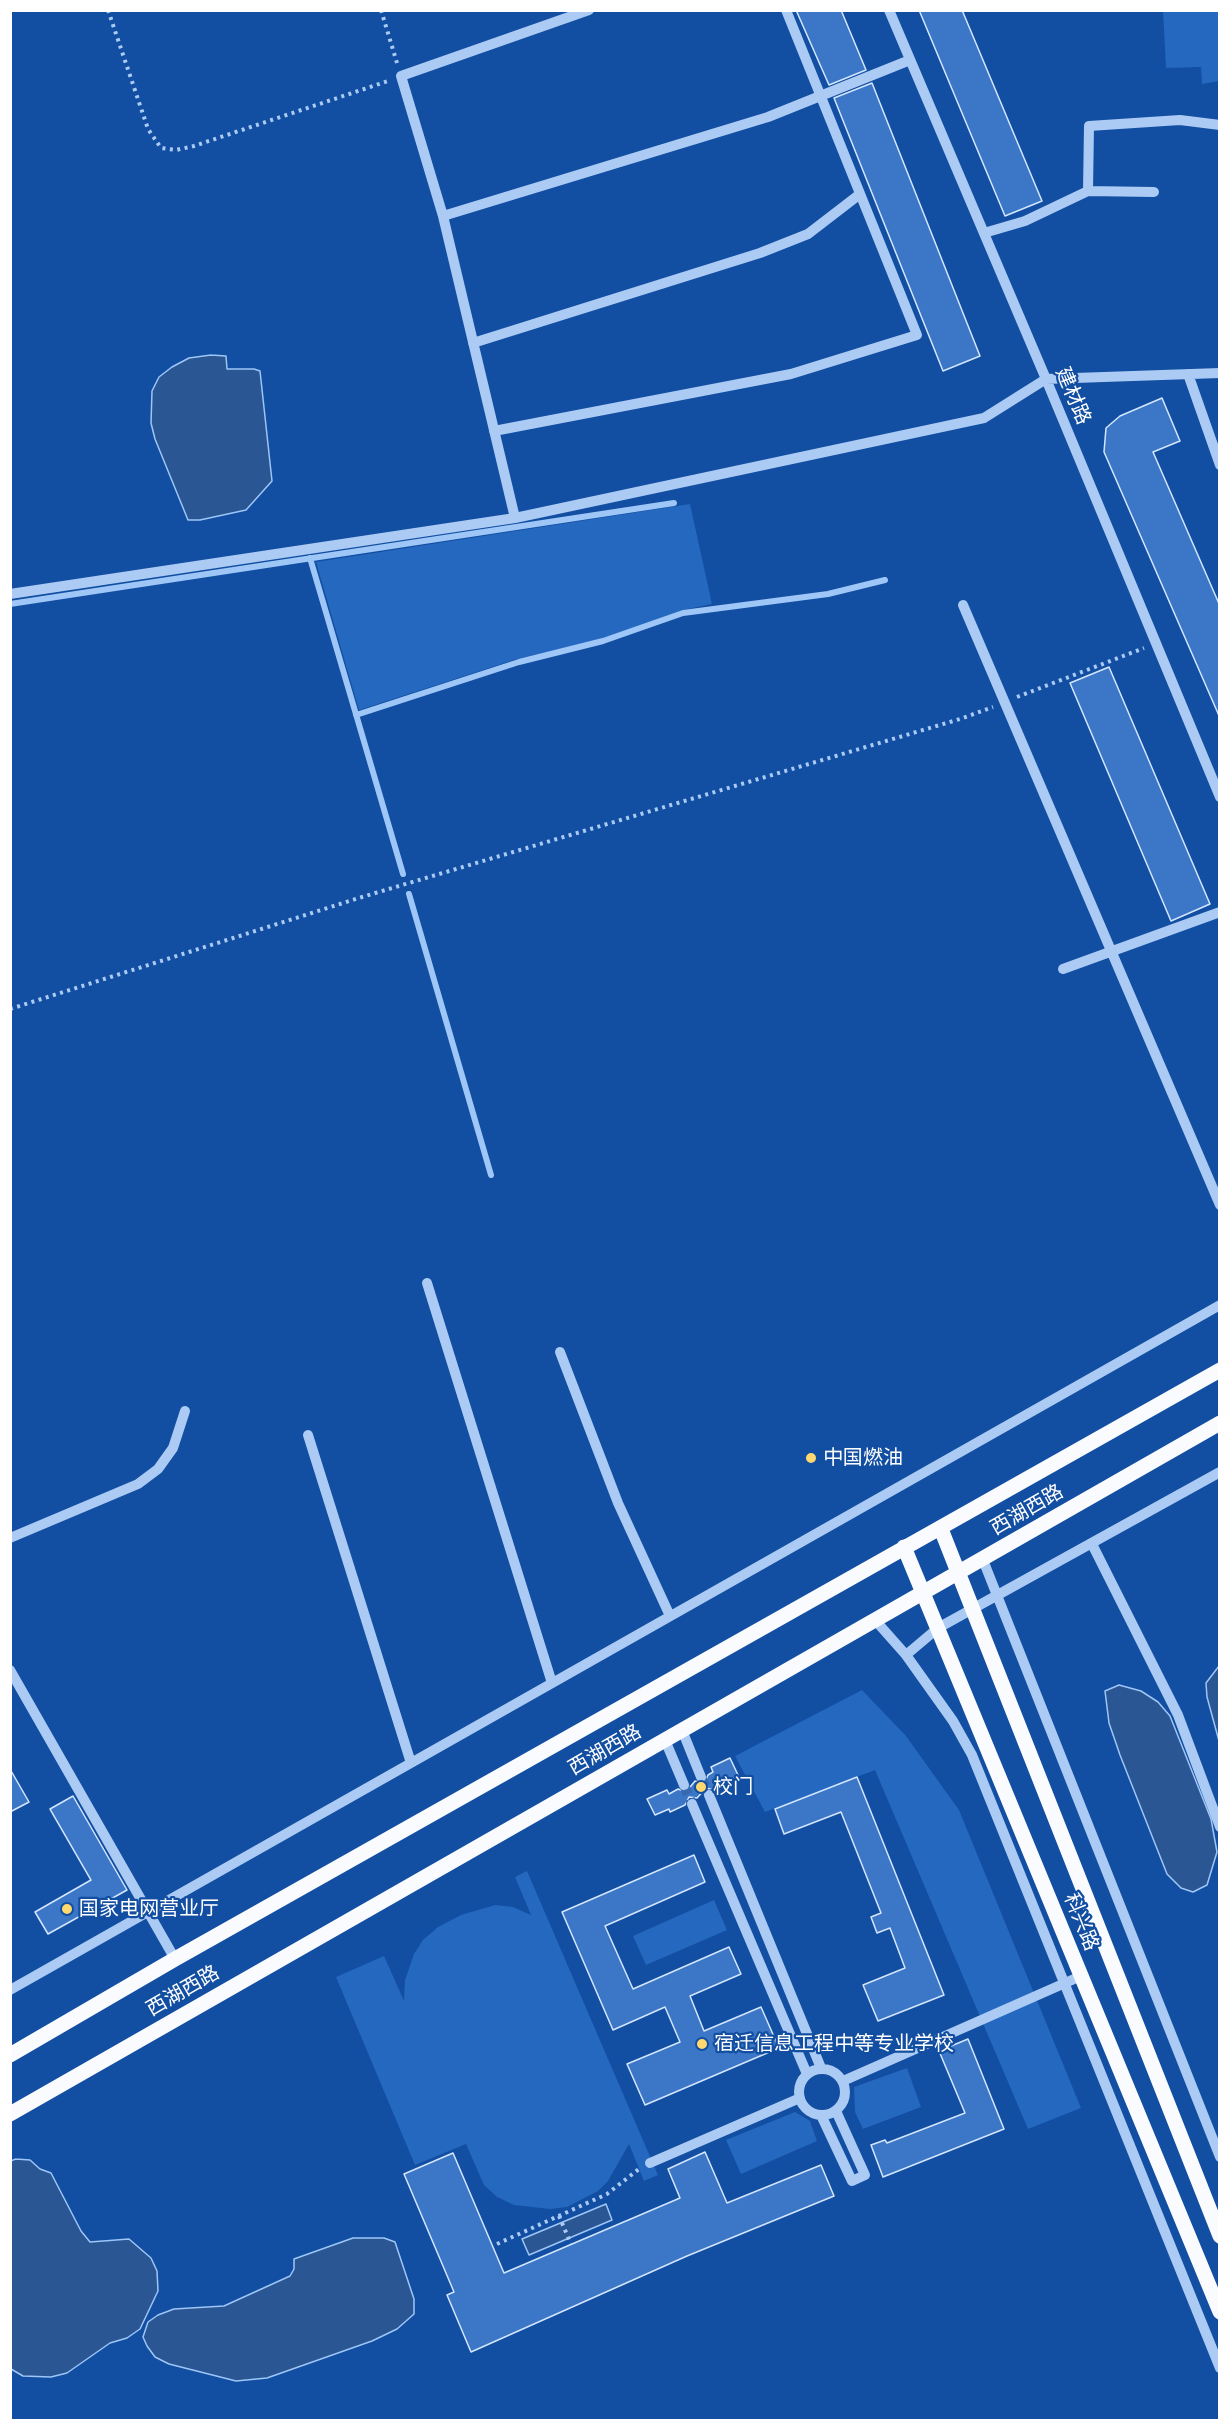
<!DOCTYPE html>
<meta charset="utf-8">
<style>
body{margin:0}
#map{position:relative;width:1230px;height:2431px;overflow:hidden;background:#124ea1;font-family:Inter,sans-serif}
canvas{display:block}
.frame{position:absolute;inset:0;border:12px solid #fff;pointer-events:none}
</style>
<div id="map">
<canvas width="1230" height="2431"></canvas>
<div class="frame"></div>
</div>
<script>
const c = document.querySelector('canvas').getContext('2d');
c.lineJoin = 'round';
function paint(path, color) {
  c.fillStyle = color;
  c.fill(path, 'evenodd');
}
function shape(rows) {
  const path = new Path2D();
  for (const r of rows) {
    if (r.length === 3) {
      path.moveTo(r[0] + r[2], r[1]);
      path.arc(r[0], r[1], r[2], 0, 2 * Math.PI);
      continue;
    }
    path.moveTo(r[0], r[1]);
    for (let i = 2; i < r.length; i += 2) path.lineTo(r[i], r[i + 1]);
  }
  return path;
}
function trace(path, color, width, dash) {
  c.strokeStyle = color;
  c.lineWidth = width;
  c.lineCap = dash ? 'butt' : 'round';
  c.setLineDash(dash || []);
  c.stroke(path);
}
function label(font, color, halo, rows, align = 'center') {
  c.font = font + ' Inter,"Noto Sans SC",sans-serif';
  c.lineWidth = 4.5;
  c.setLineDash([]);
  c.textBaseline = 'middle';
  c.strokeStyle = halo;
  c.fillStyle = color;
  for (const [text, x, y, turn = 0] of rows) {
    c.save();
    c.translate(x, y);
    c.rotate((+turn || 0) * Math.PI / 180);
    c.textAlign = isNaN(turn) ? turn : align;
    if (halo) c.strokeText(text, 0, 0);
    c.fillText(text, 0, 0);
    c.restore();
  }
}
paint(shape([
 [1163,11,1219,11,1219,81,1202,84,1201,67,1166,68],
 [690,504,712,604,683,610,605,638,517,659,359,710,316,562],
 [862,1690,906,1736,959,1810,1081,2108,1028,2129,875,1770,765,1812,735,1756],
 [527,1871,658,2175,644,2181,629,2144,608,2181,598,2191,567,2207,550,2209,514,2205,497,2197,484,2185,466,2144,415,2165,336,1977,384,1956,404,2001,405,1980,414,1954,423,1940,438,1927,461,1915,495,1905,513,1907,531,1915,515,1877],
 [714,1900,727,1930,646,1965,633,1936],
 [907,2068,921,2107,863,2129,855,2112,854,2087],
 [795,2112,810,2121,817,2141,741,2174,726,2140]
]), '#2568bf');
const water = shape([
 [211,355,226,356,227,369,254,369,260,371,272,481,246,510,200,520,188,520,155,439,151,423,152,391,159,377,172,367,189,358,211,355],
 [1219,1666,1219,1741,1207,1697,1206,1683,1219,1666],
 [1119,1685,1141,1691,1158,1702,1170,1716,1211,1819,1217,1852,1207,1885,1193,1892,1181,1888,1167,1874,1120,1755,1109,1723,1105,1691,1119,1685],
 [16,2159,30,2160,40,2169,51,2173,81,2231,90,2242,129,2239,151,2258,157,2271,158,2291,140,2329,127,2338,110,2343,67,2373,51,2377,23,2376,11,2369,10,2161,16,2159],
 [606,2204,612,2220,529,2255,522,2239,606,2204],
 [353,2238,384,2238,395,2242,414,2299,414,2314,397,2329,372,2341,267,2378,236,2381,169,2364,155,2357,147,2346,143,2337,148,2322,158,2315,174,2309,224,2306,290,2276,294,2269,294,2259,353,2238]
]);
paint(water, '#2a5694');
trace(water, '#9ec6f7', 1.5);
trace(shape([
 [310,558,403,874],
 [10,604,674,503],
 [356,715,519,662,603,641,683,613,828,594,885,580],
 [409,894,491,1175]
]), '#9ec6f7', 6);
const building = shape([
 [796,10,841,10,866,70,829,85,796,10],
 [919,10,962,10,1042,201,1005,216,919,10],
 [872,83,980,356,943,371,834,98,872,83],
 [1162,398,1180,441,1153,452,1220,606,1220,718,1104,452,1106,428,1120,416,1162,398],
 [1109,667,1210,904,1171,921,1070,683,1109,667],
 [730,1758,738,1775,714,1790,706,1788,697,1798,689,1797,685,1805,670,1812,669,1809,655,1815,647,1799,667,1790,669,1794,678,1789,686,1792,695,1781,704,1784,708,1775,713,1772,711,1767,730,1758],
 [10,1769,29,1802,10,1812,10,1769],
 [857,1777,944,1995,878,2021,863,1985,905,1968,890,1928,877,1933,871,1917,881,1913,841,1812,784,1834,775,1809,857,1777],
 [73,1796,127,1890,48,1934,35,1912,91,1880,50,1809,73,1796],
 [694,1855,705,1882,605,1926,633,1989,729,1947,741,1974,690,1996,704,2031,761,2007,779,2048,645,2105,627,2064,680,2042,665,2007,613,2030,562,1912,694,1855],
 [968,2039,1004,2129,883,2177,871,2145,885,2140,887,2143,965,2113,939,2051,968,2039],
 [705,2152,727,2203,821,2165,834,2196,687,2256,471,2352,447,2295,454,2292,404,2174,453,2153,504,2273,680,2198,668,2169,705,2152]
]);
paint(building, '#3c77c7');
trace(building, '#d4e6fe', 1.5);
trace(shape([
 [701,1777,709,1795],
 [684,1785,692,1804]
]), '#3669af', 10, [10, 5]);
trace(shape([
 [108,10,148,129,161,148,176,150,194,146,388,81],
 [381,10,397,63],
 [1017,697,1144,648],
 [10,1009,362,897,960,719,993,707],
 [559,2216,571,2244],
 [497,2244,607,2194,639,2169]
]), '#abcbf5', 4, [3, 4.5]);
trace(shape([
 [889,10,1046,379,1220,797],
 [1088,191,1154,192],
 [443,216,768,117,910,60],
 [984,233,1025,221,1088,191,1089,126,1180,120,1220,125],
 [473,343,760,253,808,234,860,194],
 [1188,374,1220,465],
 [494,431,791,374,917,335,786,10],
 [515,518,443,216,401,76,589,10],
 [10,594,515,518,984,418,1046,379,1220,373],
 [963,605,1220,1205],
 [1063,969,1220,912],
 [427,1283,552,1683],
 [560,1352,618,1503,670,1616],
 [308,1435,411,1763],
 [10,1538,138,1484,158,1469,173,1448,185,1411],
 [1092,1544,1178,1715,1220,1827],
 [983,1560,1220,2157],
 [875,1620,906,1655,953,1721,972,1755,1220,2368],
 [906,1655,938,1628,1220,1472],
 [10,1670,175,1959],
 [682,1730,701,1777],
 [665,1740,684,1785],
 [709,1795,821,2068],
 [692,1804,807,2074],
 [10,1990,1220,1305],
 [822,2092,23],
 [843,2081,1081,1976],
 [821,2115,852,2181,865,2175,836,2111],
 [650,2163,800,2098]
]), '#abcbf5', 10);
trace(shape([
 [941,1529,1220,2236],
 [904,1547,1220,2312],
 [10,2055,175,1959,1220,1370],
 [10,2114,1220,1423]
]), '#f9fbff', 15);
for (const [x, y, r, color] of [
 [811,1458,6,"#ffd86f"],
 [701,1787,6,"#ffd86f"],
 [67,1909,6,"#ffd86f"],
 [702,2044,6,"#ffd86f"]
]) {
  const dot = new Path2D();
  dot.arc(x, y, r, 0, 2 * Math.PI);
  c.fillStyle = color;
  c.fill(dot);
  trace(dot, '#124ea1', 2);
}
label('20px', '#fff', '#124ea1', [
 ["建材路",1073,396,67],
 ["西湖西路",1027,1510,-30],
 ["西湖西路",605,1750,-30],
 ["科兴路",1081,1922,68],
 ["西湖西路",183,1991,-30]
]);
label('20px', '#fff', '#124ea1', [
 ["中国燃油",823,1458],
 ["校门",713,1787],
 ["国家电网营业厅",79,1909],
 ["宿迁信息工程中等专业学校",714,2044]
], 'left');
</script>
